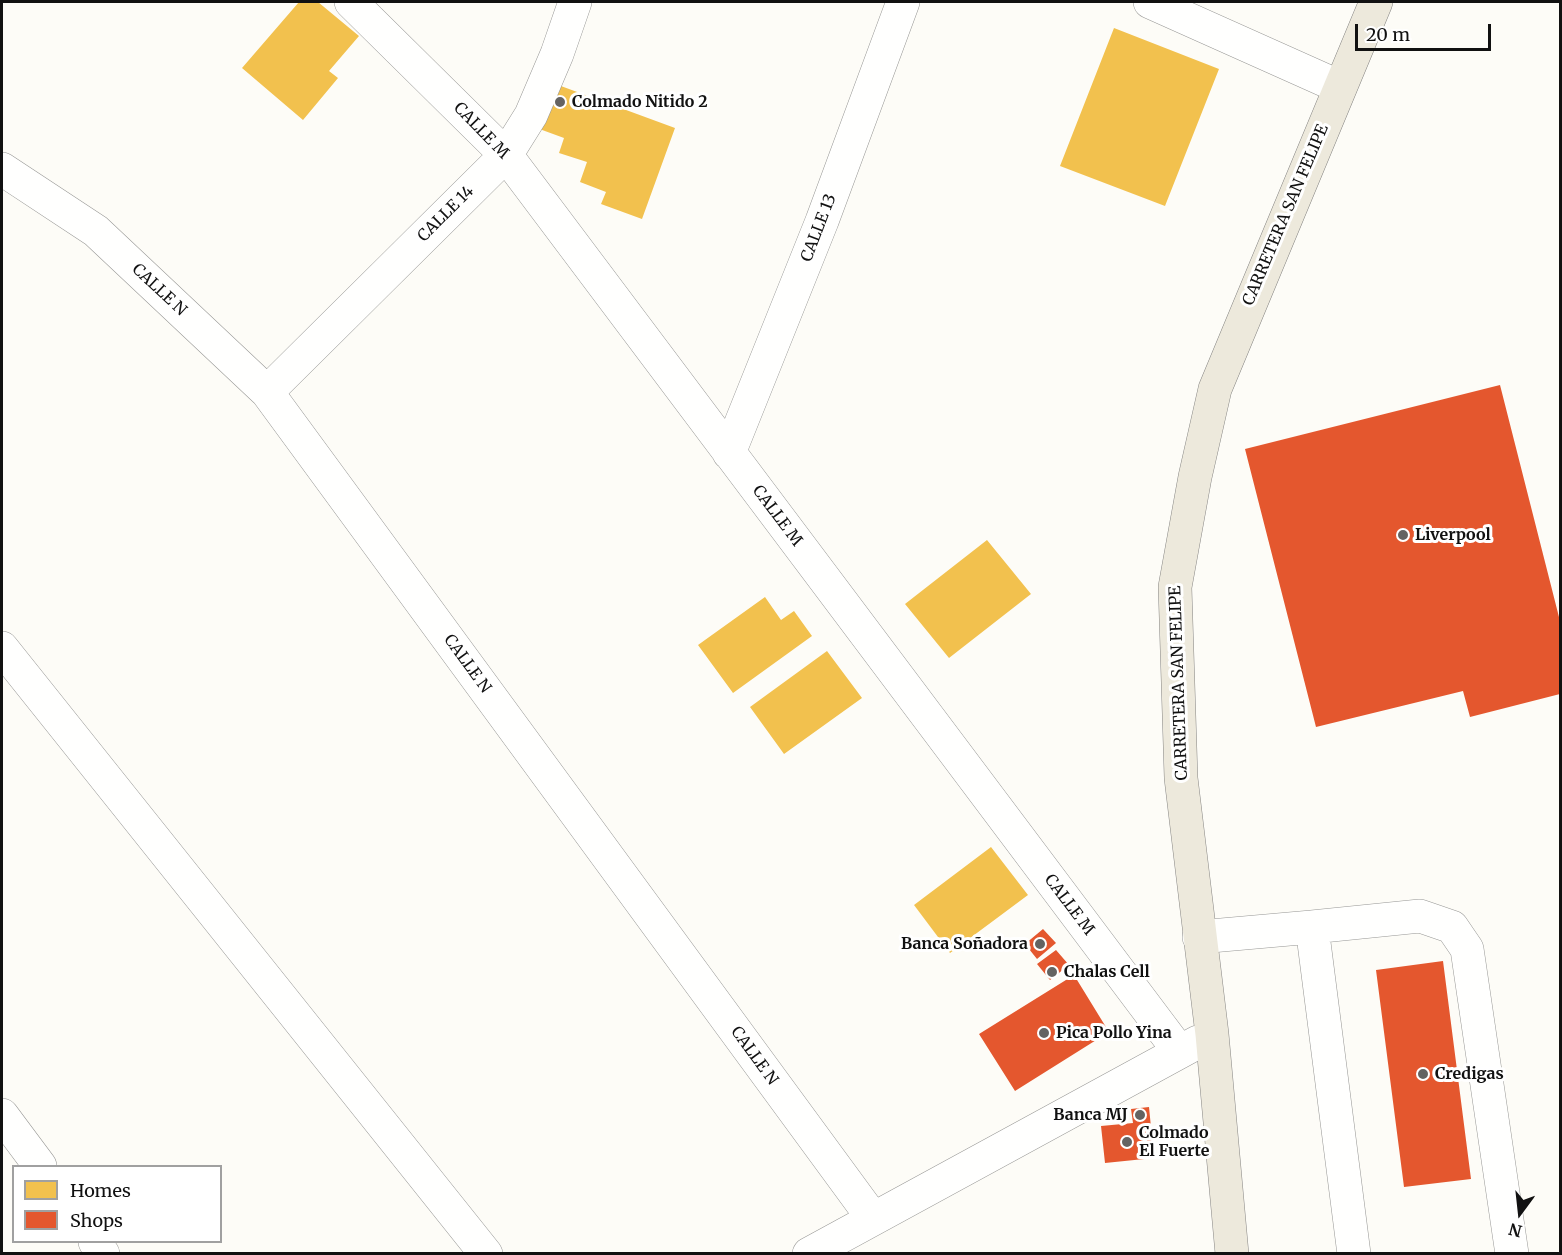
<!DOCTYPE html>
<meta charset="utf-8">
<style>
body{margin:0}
#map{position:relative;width:1562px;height:1255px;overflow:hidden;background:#fdfcf7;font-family:Merriweather,serif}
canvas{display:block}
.frame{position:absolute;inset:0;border:3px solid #111;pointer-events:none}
.legend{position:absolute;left:12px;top:1165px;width:210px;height:78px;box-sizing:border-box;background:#fff;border:2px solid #a0a0a0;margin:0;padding:8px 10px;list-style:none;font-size:18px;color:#111}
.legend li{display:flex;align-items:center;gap:12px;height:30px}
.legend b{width:30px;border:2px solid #a0a0a0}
.north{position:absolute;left:1490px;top:1183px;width:60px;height:60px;-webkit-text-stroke:4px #fff;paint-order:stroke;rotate:195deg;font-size:16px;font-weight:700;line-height:24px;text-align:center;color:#111}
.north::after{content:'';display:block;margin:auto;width:21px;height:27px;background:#111;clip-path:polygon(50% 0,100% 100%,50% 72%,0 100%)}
.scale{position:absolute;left:1355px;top:24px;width:136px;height:27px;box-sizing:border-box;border:3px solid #111;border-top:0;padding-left:8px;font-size:18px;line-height:21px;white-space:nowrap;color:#111;-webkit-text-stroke:4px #fff;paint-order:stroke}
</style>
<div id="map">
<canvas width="1562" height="1255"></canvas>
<div class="frame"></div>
<ul class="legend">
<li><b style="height:16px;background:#f2c14e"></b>Homes</li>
<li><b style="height:16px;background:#e4572e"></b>Shops</li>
</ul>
<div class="north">N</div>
<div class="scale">20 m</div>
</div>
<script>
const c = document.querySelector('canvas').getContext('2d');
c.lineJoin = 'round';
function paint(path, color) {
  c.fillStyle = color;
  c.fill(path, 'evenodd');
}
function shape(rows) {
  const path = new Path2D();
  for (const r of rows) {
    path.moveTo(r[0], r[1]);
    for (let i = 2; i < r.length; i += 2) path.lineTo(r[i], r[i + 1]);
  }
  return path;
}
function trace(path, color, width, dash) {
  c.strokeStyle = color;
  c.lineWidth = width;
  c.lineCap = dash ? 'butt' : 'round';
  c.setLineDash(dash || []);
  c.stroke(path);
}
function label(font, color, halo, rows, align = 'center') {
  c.font = font + ' Merriweather,serif';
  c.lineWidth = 6;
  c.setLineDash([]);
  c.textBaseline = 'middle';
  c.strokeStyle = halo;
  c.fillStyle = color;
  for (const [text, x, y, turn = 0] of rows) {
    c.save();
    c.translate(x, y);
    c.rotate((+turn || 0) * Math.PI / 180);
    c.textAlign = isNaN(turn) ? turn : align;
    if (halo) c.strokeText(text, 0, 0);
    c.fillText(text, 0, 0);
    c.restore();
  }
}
paint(shape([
 [299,2,318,2,359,36,329,71,338,78,303,120,242,68],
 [1114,28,1219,69,1165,206,1060,166],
 [550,82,675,128,642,219,601,204,606,192,580,182,587,162,559,153,564,138,534,127],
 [987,540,1031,594,949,658,905,604],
 [765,597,781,620,794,611,812,636,733,693,698,645],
 [827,651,862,698,784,754,750,707],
 [991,847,1028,895,950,953,914,905]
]), '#f2c14e');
paint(shape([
 [1500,385,1560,621,1560,694,1470,717,1463,691,1316,727,1245,449],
 [1043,929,1056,943,1037,959,1025,944],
 [1056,950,1069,965,1050,980,1037,964],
 [1443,961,1471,1179,1404,1187,1376,970],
 [1074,975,1109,1032,1015,1091,979,1034],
 [1149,1107,1154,1158,1105,1163,1101,1126,1133,1123,1131,1109]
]), '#e4572e');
const minor = shape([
 [351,2,506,155,1179,1051],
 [1150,2,1340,87],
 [2,169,96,231,267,392,872,1217],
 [267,392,506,155,531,115,557,54,575,2],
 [729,453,822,221,903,2],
 [2,648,486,1254],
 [1312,927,1420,916,1452,927,1467,949,1512,1254],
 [1199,937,1312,927,1354,1254],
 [2,1115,40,1166],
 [95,1242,103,1254],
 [809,1254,1198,1042]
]);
const major = shape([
 [1232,1254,1212,1034,1181,778,1175,587,1195,477,1215,389,1376,2]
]);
trace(minor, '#979795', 34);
trace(major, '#858482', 34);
trace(minor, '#fffffe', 33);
trace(major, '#ede9dc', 33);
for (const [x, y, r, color] of [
 [560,102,6,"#646362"],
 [1403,535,6,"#646362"],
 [1040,944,6,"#646362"],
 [1052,972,6,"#646362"],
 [1044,1033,6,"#646362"],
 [1423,1074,6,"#646362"],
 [1140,1115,6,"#646362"],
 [1127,1142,6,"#646362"]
]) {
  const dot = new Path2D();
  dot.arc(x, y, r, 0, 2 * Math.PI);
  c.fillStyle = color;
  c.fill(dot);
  trace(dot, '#fff', 2);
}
label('bold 16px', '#111', '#fff', [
 ["Colmado Nitido 2",572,102],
 ["Liverpool",1415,535],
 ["Banca Soñadora",1028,944,"right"],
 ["Chalas Cell",1064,972],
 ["Pica Pollo Yina",1056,1033],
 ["Credigas",1435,1074],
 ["Banca MJ",1128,1115,"right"],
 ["Colmado",1139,1133],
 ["El Fuerte",1139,1151]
], 'left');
label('16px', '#111', '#fff', [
 ["CALLE M",481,131,46],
 ["CALLE 14",446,214,-45],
 ["CARRETERA SAN FELIPE",1286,215,-67],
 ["CALLE 13",819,228,-69],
 ["CALLE N",159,290,43],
 ["CALLE M",777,516,53],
 ["CALLE N",467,664,54],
 ["CARRETERA SAN FELIPE",1179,683,-92],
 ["CALLE M",1069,905,53],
 ["CALLE N",754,1056,54]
]);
</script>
